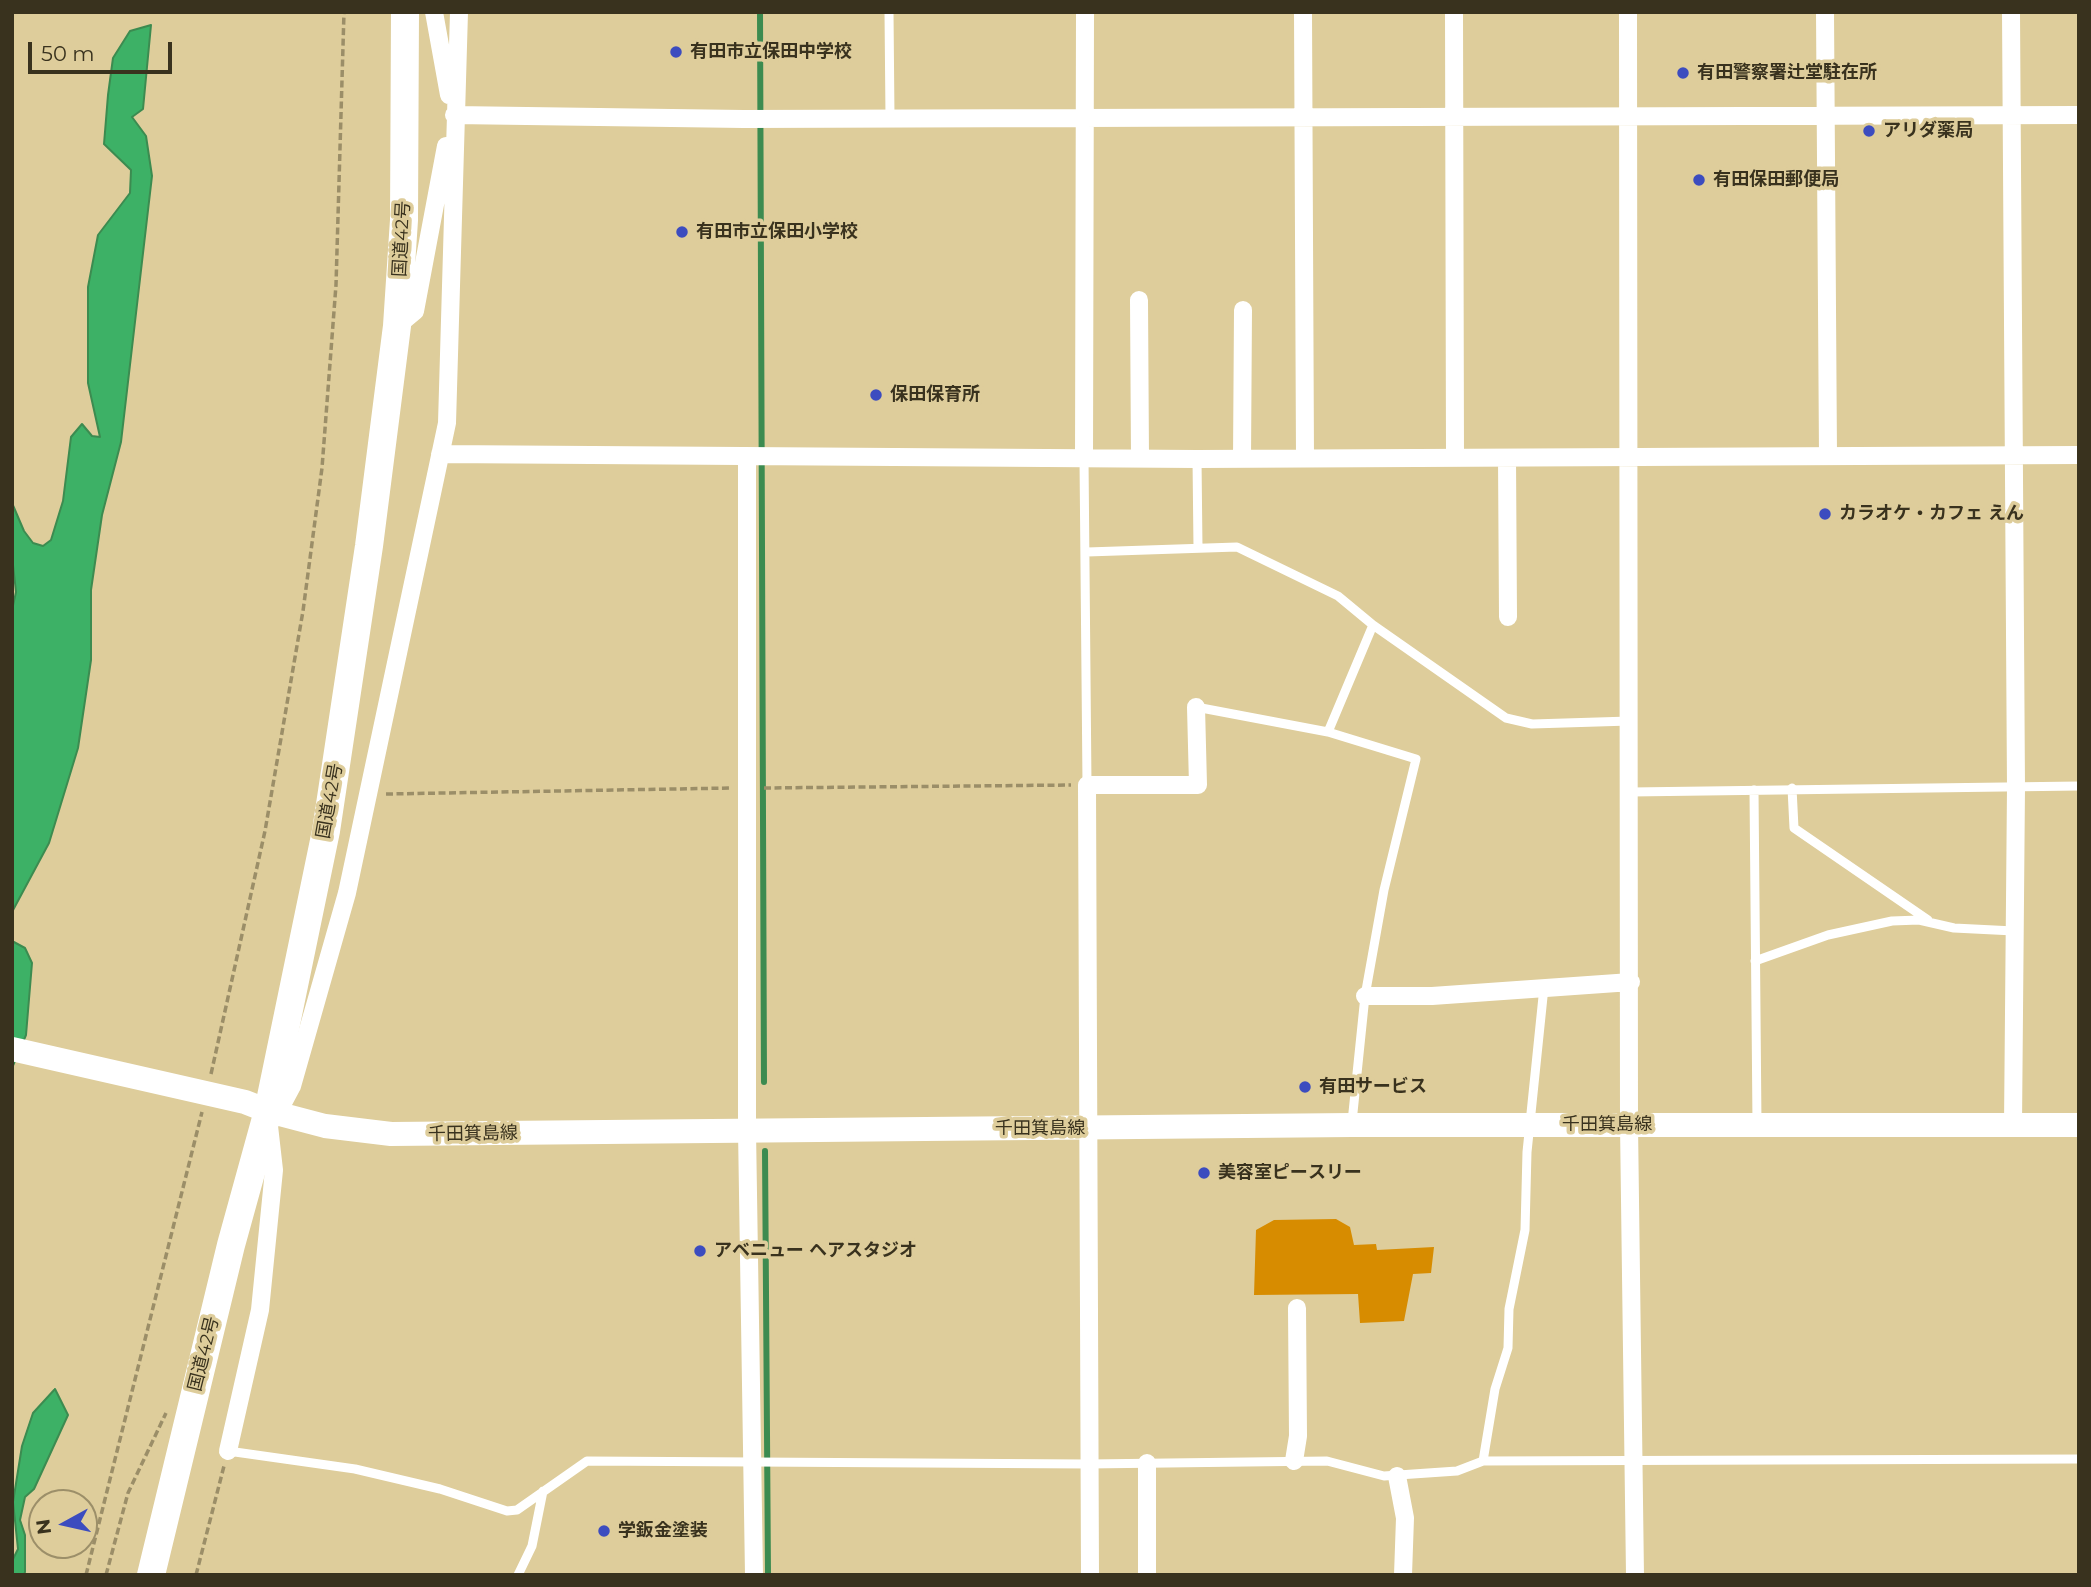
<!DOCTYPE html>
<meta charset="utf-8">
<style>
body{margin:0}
#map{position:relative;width:2091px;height:1587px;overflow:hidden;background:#decd9b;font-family:Montserrat,sans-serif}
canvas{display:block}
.frame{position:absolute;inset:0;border:14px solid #39321e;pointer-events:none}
.north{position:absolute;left:28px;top:1489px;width:70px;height:70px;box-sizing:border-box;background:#decd9b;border:2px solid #9c8f69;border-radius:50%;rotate:262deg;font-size:19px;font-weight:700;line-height:28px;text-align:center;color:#39321e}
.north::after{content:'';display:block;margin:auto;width:24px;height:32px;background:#3c4cbf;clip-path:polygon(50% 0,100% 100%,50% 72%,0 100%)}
.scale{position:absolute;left:28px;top:42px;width:144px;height:32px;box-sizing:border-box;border:4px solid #39321e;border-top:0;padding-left:9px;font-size:21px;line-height:24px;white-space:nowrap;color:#39321e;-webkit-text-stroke:5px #decd9b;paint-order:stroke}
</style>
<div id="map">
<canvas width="2091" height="1587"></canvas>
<div class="frame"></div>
<div class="north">N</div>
<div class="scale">50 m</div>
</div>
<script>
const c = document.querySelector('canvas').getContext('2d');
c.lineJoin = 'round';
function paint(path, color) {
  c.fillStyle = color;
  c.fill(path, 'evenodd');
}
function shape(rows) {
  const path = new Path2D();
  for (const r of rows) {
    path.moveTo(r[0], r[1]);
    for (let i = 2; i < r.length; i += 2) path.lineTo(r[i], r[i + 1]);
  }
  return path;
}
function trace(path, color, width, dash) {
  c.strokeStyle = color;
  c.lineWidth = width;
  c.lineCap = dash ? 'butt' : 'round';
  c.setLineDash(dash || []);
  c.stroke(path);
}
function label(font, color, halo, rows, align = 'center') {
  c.font = font + ' Montserrat,"Noto Sans JP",sans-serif';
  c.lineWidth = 7;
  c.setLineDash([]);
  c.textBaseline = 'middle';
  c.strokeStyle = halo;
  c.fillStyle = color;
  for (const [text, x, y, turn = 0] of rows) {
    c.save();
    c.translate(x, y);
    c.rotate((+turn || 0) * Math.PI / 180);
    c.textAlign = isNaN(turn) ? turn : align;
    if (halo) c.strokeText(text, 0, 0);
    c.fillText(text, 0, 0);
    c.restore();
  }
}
const water = shape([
 [151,25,143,109,132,117,146,136,152,176,121,442,102,515,91,590,91,660,78,748,49,843,12,912,12,610,16,592,12,556,12,503,24,531,33,543,43,546,51,540,63,501,71,437,82,424,92,436,100,437,88,383,88,287,98,235,130,193,131,170,104,144,108,95,113,58,130,31,151,25],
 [12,941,25,948,32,963,26,1035,12,1068,12,941],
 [55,1389,68,1415,34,1489,25,1497,20,1520,25,1535,25,1572,24,1575,12,1575,12,1561,18,1549,13,1502,22,1446,33,1413,55,1389]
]);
paint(water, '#3db166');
trace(water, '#3c8b50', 2);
trace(shape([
 [760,12,764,1082],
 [765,1151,768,1575]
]), '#3c8b50', 6);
paint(shape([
 [1336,1219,1350,1227,1354,1245,1376,1244,1377,1250,1434,1247,1431,1273,1413,1274,1404,1321,1360,1323,1358,1294,1254,1295,1256,1230,1274,1220]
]), '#d78c00');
trace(shape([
 [764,788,1071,785],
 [386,794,731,788],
 [211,1074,265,831,303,611,322,468,336,285,344,12],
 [86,1575,202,1112],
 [106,1575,128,1493,166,1413],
 [196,1575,224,1466]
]), '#9b8e68', 3.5, [7, 3.5]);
trace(shape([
 [889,12,890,117],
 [1084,458,1087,785],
 [1197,459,1198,548],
 [1087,552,1237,547,1338,596,1373,625],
 [1196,707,1328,732],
 [1792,788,1794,828,1928,920],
 [1754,790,1757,1124],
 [1631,792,2079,786],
 [1755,961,1828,935,1892,921,1919,920,1954,928,2014,931],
 [1352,1122,1365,996,1384,890,1416,759,1328,732,1373,625,1506,718,1532,724,1630,721],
 [228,1451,355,1469,440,1489,507,1511,517,1510,587,1461,1088,1464,1327,1461,1384,1476,1457,1471,1483,1461,2079,1459],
 [1483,1461,1495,1389,1508,1348,1509,1309,1525,1230,1527,1152,1544,987],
 [518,1575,532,1546,543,1491]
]), '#fff', 9);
trace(shape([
 [434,12,449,95],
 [1303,12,1305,458],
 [1454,12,1455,458],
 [1628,12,1629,1125,1635,1575],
 [1825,12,1828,455],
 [2011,12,2016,787,2013,1125],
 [454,115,744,119,2079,115],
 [1139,300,1140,458],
 [397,326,415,311,446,146],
 [440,454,1197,459,2079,455],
 [747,458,747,1130,754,1575],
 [1084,458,1085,12],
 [1507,458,1508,617],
 [1242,459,1243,310],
 [1365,996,1432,996,1631,982],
 [277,1114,292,1086,347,893,447,423,459,12],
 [228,1451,260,1310,274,1170,269,1126],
 [1294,1461,1298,1436,1297,1308],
 [1147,1463,1147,1575],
 [1397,1476,1405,1518,1403,1575],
 [1090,1575,1087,785,1198,785,1196,707]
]), '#fff', 18);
trace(shape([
 [12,1049,245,1102,268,1111,325,1126,391,1134,1352,1125,2079,1125]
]), '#fff', 24);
trace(shape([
 [151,1575,231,1245,268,1111,326,831,369,546,397,326,404,220,405,12]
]), '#fff', 28);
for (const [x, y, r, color] of [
 [676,52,7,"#3c4cbf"],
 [1683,73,7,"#3c4cbf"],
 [1869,131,7,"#3c4cbf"],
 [1699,180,7,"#3c4cbf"],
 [682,232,7,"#3c4cbf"],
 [876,395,7,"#3c4cbf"],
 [1825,514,7,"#3c4cbf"],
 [1305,1087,7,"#3c4cbf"],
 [1204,1173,7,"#3c4cbf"],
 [700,1251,7,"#3c4cbf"],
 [604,1531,7,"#3c4cbf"]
]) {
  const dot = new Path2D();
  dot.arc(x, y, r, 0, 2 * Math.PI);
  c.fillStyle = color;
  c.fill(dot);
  trace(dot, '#decd9b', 2.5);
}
label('bold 18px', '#39321e', '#decd9b', [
 ["有田市立保田中学校",690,52],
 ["有田警察署辻堂駐在所",1697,73],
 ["アリダ薬局",1883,131],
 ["有田保田郵便局",1713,180],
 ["有田市立保田小学校",696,232],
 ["保田保育所",890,395],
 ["カラオケ・カフェ えん",1839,514],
 ["有田サービス",1319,1087],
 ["美容室ピースリー",1218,1173],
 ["アベニュー ヘアスタジオ",714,1251],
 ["学鈑金塗装",618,1531]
], 'left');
label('18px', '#39321e', '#decd9b', [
 ["国道42号",402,239,-87],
 ["国道42号",330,801,-80],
 ["千田箕島線",1607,1125],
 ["千田箕島線",1040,1129],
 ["千田箕島線",473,1134,-1],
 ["国道42号",204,1354,-76]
]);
</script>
